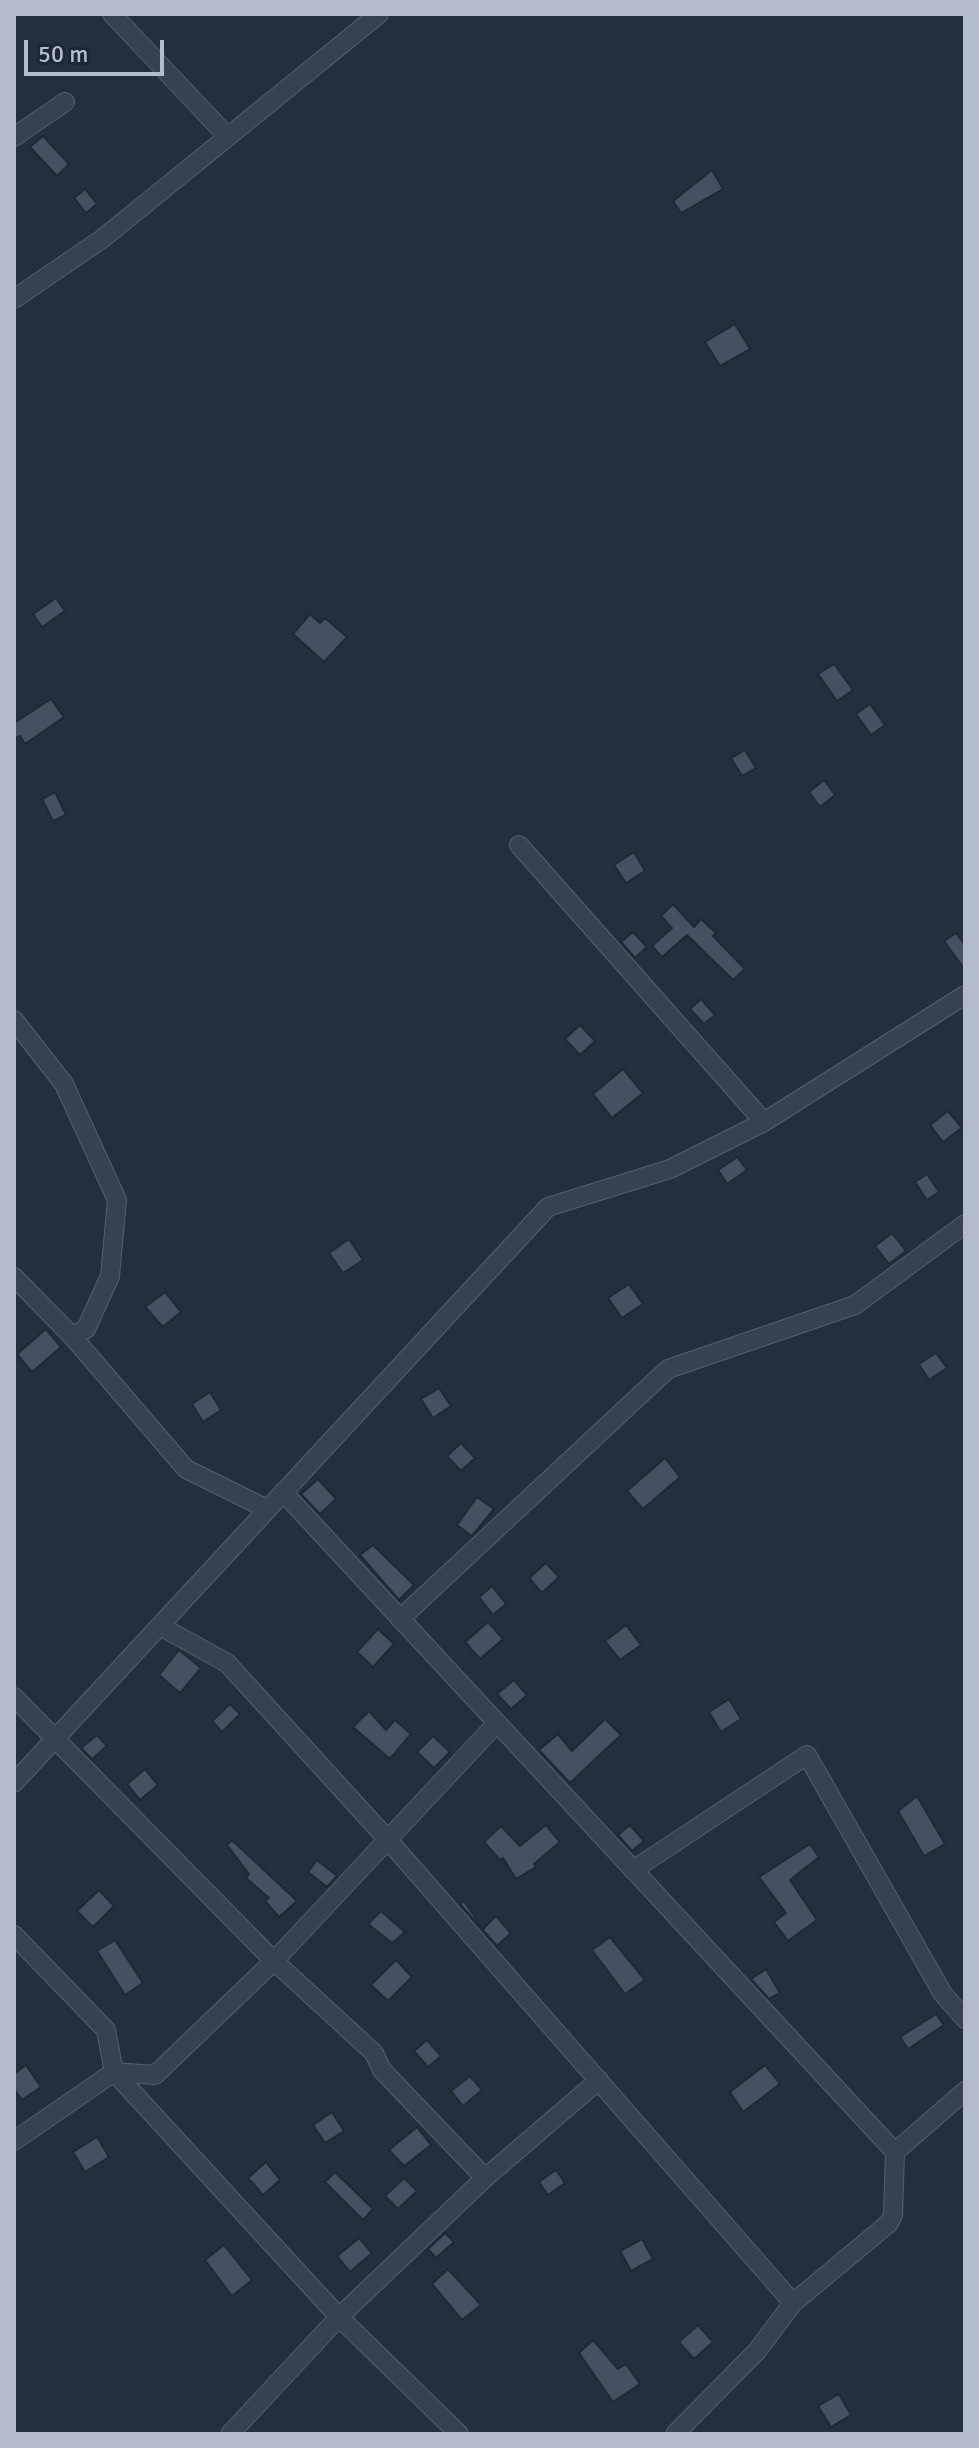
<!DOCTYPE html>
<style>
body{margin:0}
#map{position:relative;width:979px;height:2448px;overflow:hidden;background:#242f3e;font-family:Signika,sans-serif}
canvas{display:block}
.frame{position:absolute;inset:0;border:16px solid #b4bcc9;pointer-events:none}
.scale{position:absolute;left:24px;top:40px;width:140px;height:36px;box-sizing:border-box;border:4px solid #b4bcc9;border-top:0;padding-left:10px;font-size:24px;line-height:28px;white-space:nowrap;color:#b4bcc9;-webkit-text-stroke:6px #1d2633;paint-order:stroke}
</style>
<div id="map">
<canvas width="979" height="2448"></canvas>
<div class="frame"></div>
<div class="scale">50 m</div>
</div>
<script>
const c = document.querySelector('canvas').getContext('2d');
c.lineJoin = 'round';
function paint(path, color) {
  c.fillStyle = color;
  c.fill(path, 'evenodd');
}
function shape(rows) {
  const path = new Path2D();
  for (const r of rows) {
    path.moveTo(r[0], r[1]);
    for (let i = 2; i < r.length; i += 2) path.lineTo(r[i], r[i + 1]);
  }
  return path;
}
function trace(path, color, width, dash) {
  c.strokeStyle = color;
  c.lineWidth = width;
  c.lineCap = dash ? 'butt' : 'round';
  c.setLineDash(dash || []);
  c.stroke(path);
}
const building = shape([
 [43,136,69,164,57,176,30,147,43,136],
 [712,170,723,189,681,213,673,201,712,170],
 [85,189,97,204,86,213,74,198,85,189],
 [735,324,750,349,720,366,705,342,735,324],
 [56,598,65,611,42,627,33,614,56,598],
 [310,614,320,623,325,618,347,637,324,662,293,634,310,614],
 [834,664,853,690,837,701,818,674,834,664],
 [51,699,64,717,25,744,20,736,14,739,14,723,51,699],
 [870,704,885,725,871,735,856,714,870,704],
 [745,750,756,768,742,776,731,758,745,750],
 [824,780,835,795,820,807,809,792,824,780],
 [55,792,66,815,53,821,42,799,55,792],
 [634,852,645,871,626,883,614,865,634,852],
 [673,904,694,927,701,919,716,933,713,936,745,969,733,980,687,935,662,957,652,946,672,928,661,916,673,904],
 [633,932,647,947,635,958,621,942,633,932],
 [956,933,965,945,965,970,944,941,956,933],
 [701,999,715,1015,704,1024,690,1009,701,999],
 [580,1025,595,1041,580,1055,565,1039,580,1025],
 [623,1069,643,1093,612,1118,593,1094,623,1069],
 [948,1111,962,1128,943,1142,930,1125,948,1111],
 [737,1157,747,1170,727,1184,718,1170,737,1157],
 [927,1174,939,1192,927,1200,915,1182,927,1174],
 [892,1233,906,1251,889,1264,875,1246,892,1233],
 [349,1239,363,1260,343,1273,329,1253,349,1239],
 [629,1284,643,1304,622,1318,608,1298,629,1284],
 [165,1292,181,1312,163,1327,145,1307,165,1292],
 [46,1329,61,1347,32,1372,17,1354,46,1329],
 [936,1353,947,1368,929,1380,919,1364,936,1353],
 [439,1388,451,1406,433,1418,421,1399,439,1388],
 [210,1392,221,1410,203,1422,192,1404,210,1392],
 [461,1443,475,1458,461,1471,447,1456,461,1443],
 [665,1458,680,1477,643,1509,627,1491,665,1458],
 [318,1479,336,1499,320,1514,301,1494,318,1479],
 [477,1497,494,1509,472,1536,457,1525,477,1497],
 [373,1545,414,1585,399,1600,360,1555,373,1545],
 [546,1563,559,1577,542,1593,529,1578,546,1563],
 [492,1586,506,1604,493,1615,479,1597,492,1586],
 [488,1622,503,1639,480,1659,465,1642,488,1622],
 [626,1625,641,1645,620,1660,605,1641,626,1625],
 [378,1629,394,1644,373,1667,357,1652,378,1629],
 [179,1650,201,1668,180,1693,159,1675,179,1650],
 [514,1680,527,1695,511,1709,497,1694,514,1680],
 [729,1699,741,1719,721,1732,709,1712,729,1699],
 [230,1704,240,1714,222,1732,212,1721,230,1704],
 [369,1711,386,1730,395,1720,411,1734,390,1759,353,1727,369,1711],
 [605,1719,621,1735,570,1783,539,1750,558,1734,572,1751,605,1719],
 [97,1735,107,1746,92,1759,81,1748,97,1735],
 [433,1736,450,1752,434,1768,417,1752,433,1736],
 [145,1769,158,1785,140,1800,127,1784,145,1769],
 [917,1796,945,1844,924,1856,898,1811,917,1796],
 [546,1825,560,1842,534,1864,536,1867,516,1879,503,1858,500,1860,484,1842,501,1826,520,1846,546,1825],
 [630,1825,644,1841,632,1851,618,1835,630,1825],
 [232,1840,297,1901,279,1917,265,1901,269,1898,246,1878,249,1874,227,1845,232,1840],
 [810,1844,819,1857,790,1880,817,1920,788,1941,774,1922,786,1913,759,1877,810,1844],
 [317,1860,337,1876,327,1887,308,1872,317,1860],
 [99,1890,114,1906,93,1927,77,1911,99,1890],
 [464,1901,483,1929,496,1916,511,1933,497,1946,460,1904,464,1901],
 [381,1911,405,1932,392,1943,368,1924,381,1911],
 [610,1937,645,1980,625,1994,592,1950,610,1937],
 [115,1940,143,1983,125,1995,97,1951,115,1940],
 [396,1960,412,1977,388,2001,371,1985,396,1960],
 [766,1969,780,1993,769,1999,751,1979,766,1969],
 [936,2014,944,2025,908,2049,900,2037,936,2014],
 [427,2040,441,2056,428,2067,414,2051,427,2040],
 [26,2065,41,2087,22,2100,14,2089,14,2074,26,2065],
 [765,2065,780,2084,743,2112,730,2092,765,2065],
 [470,2076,482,2090,463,2106,451,2091,470,2076],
 [332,2112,344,2131,325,2143,313,2125,332,2112],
 [417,2127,431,2145,404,2166,389,2150,417,2127],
 [97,2137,109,2157,85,2172,73,2152,97,2137],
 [266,2162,280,2180,263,2195,248,2178,266,2162],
 [556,2170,565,2183,548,2195,539,2182,556,2170],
 [335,2172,373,2209,363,2220,325,2182,335,2172],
 [404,2178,417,2191,398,2209,385,2196,404,2178],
 [445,2233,454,2242,436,2258,428,2249,445,2233],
 [359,2238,372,2253,350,2272,337,2256,359,2238],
 [642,2239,653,2259,631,2271,620,2251,642,2239],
 [224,2245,252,2280,232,2296,205,2260,224,2245],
 [448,2269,481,2305,462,2320,432,2284,448,2269],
 [698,2325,713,2342,694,2359,679,2342,698,2325],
 [593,2340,618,2369,626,2364,640,2384,613,2402,579,2353,593,2340],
 [839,2394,851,2415,831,2427,818,2406,839,2394]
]);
paint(building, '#455162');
trace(building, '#1f2835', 2);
const minor = shape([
 [112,14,228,137],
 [14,137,65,102],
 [14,299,102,239,379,14],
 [519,845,764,1122],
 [14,1020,64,1084,117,1200,110,1276,86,1329,72,1336],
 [14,1277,72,1336,186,1469,267,1509],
 [283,1492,895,2152,893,2215,889,2223,793,2303,757,2351,675,2434],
 [400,1619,668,1369,855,1305,965,1224],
 [160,1626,227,1663,389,1841,793,2303],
 [14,1697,274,1961,374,2053,382,2070,485,2178],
 [14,1783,548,1207,670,1169,764,1122,965,995],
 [633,1870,807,1755,943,1994,965,2019],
 [14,1935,106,2030,114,2072,339,2317,459,2434],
 [14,2141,114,2072,155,2075,274,1961,497,1723],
 [895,2152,965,2091],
 [230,2434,339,2317,485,2178,599,2080]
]);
trace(minor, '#565f6c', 20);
trace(minor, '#38414e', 18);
</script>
